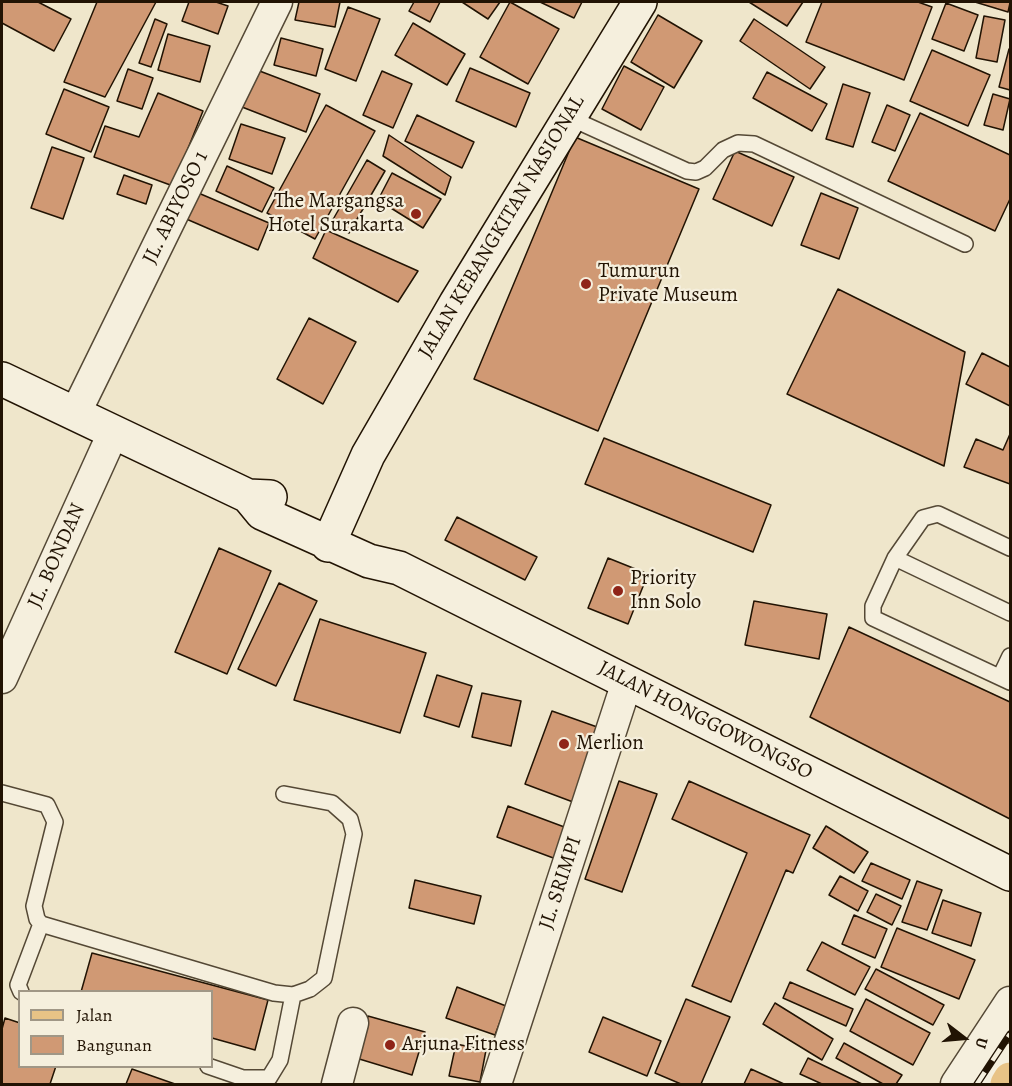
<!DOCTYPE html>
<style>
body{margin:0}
#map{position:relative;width:1012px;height:1086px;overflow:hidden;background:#efe6cb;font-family:Alegreya,serif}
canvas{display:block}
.frame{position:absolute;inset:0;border:3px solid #211303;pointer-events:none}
.legend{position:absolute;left:18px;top:990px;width:195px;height:78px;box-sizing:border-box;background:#f5efdd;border:2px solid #a09786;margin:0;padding:8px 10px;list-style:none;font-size:18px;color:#211303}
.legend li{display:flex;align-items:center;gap:12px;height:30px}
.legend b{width:30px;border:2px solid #a09786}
.north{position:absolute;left:934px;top:1008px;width:60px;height:60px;-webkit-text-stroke:4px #f5efdd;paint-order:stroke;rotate:106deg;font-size:16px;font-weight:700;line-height:24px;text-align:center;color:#211303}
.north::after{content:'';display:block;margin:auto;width:21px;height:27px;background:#211303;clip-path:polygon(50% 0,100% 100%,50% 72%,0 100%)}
</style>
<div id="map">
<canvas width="1012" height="1086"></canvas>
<div class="frame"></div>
<ul class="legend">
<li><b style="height:8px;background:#e8c386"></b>Jalan</li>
<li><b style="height:16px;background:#d09974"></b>Bangunan</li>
</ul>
<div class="north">U</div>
</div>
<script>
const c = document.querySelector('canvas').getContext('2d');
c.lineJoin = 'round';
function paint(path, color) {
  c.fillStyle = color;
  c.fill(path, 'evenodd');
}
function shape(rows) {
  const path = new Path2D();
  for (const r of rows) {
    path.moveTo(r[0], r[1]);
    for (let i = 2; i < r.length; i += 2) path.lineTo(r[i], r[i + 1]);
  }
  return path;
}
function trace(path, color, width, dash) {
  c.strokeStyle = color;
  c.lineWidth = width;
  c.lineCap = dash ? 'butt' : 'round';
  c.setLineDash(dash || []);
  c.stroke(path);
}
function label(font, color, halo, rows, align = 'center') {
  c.font = font + ' Alegreya,serif';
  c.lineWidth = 4.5;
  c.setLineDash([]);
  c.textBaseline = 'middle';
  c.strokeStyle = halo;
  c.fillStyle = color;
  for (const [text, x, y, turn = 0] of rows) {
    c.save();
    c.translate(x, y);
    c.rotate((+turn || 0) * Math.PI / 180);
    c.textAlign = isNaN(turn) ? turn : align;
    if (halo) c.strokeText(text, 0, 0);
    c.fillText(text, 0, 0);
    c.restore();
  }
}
const building = shape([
 [2,2,38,2,71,19,54,51,2,23,2,2],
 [97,2,156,2,105,97,64,82,97,2],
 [189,2,216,2,228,6,218,34,182,21,189,2],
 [299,2,340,2,335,27,295,20,299,2],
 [414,2,440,2,430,22,409,11,414,2],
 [462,2,500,2,488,19,462,2],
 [510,2,559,29,528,84,480,57,510,2],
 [540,2,582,2,574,18,540,2],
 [749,2,803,2,787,26,749,2],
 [822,2,918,2,932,7,904,80,806,42,822,2],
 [975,2,1010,2,1010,3,1008,12,975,2],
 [946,3,978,15,964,51,932,39,946,3],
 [348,7,380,19,356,81,325,69,348,7],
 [658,15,702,41,674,88,631,62,658,15],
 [984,16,1005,20,997,62,976,58,984,16],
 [155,19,167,24,151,67,139,63,155,19],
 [754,19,825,67,810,89,740,41,754,19],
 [413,23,465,54,447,85,395,55,413,23],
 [168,34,210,46,200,82,158,70,168,34],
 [281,38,323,49,316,76,274,65,281,38],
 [1009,49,1010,49,1010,90,999,87,1009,49],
 [932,50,990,75,968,126,910,101,932,50],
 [624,66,664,87,641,130,602,109,624,66],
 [470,68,530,93,516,127,456,101,470,68],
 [128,69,153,78,142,109,117,101,128,69],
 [257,70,320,94,306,132,242,107,257,70],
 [382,71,412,84,393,128,363,115,382,71],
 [767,72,827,104,812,131,753,98,767,72],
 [843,84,870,93,853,147,826,139,843,84],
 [64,89,109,107,91,152,46,134,64,89],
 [158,93,203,111,173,186,94,157,105,126,139,137,158,93],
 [993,94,1010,99,1003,130,984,125,993,94],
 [326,105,375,131,315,239,267,213,326,105],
 [887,105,910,115,895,151,872,142,887,105],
 [920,113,1010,155,1010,199,995,231,888,181,920,113],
 [417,115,474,142,462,168,405,141,417,115],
 [241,124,285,138,272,174,229,159,241,124],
 [389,135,451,177,445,195,383,156,389,135],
 [575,137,699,189,598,431,474,379,575,137],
 [52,147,84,158,63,219,31,208,52,147],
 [735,151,794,177,772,226,713,199,735,151],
 [367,160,385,171,349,233,331,223,367,160],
 [227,166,274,188,262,212,216,191,227,166],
 [392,173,441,199,423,228,378,200,392,173],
 [124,175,152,185,146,204,117,194,124,175],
 [196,192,269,223,258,250,184,218,196,192],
 [821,193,858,208,839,259,801,245,821,193],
 [326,230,418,271,398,302,313,258,326,230],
 [838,289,965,352,944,466,787,394,838,289],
 [309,318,356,342,323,404,277,379,309,318],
 [982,353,1010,367,1010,406,966,384,982,353],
 [1010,434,1010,484,964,467,976,439,1003,450,1010,434],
 [604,438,771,505,753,552,585,484,604,438],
 [457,517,537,557,525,580,445,540,457,517],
 [219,548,271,571,227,674,175,652,219,548],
 [608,558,648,574,628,624,588,608,608,558],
 [279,583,317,601,276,686,238,669,279,583],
 [754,601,827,614,819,659,745,645,754,601],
 [320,619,426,653,400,733,294,700,320,619],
 [849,627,1010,702,1010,819,810,717,849,627],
 [437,675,472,686,459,727,424,716,437,675],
 [482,693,521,701,511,746,472,737,482,693],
 [552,711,600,728,573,802,525,784,552,711],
 [619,781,657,794,622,892,585,879,619,781],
 [689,781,810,835,793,873,786,870,731,1002,692,986,747,853,672,819,689,781],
 [508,806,567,828,556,859,497,837,508,806],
 [826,826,868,852,854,873,813,848,826,826],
 [871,863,910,880,902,899,862,881,871,863],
 [840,876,868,891,858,911,829,895,840,876],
 [415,880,481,896,474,924,409,908,415,880],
 [917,881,942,890,927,930,902,922,917,881],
 [876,894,901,906,892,925,867,912,876,894],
 [943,900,981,913,971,946,932,933,943,900],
 [854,915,887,929,875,958,842,944,854,915],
 [897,928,975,960,959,999,881,967,897,928],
 [822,942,870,967,855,995,807,970,822,942],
 [92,953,268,1000,255,1050,212,1038,212,992,81,992,92,953],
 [876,969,944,1005,933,1025,865,989,876,969],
 [790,982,853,1009,846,1026,783,998,790,982],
 [457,987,506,1006,495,1035,446,1018,457,987],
 [686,999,730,1017,701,1084,681,1084,655,1073,686,999],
 [866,999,930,1033,913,1065,850,1031,866,999],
 [775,1003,833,1039,822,1060,763,1024,775,1003],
 [368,1016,425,1032,412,1075,356,1058,368,1016],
 [603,1017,661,1041,647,1076,589,1052,603,1017],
 [5,1018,20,1023,20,1066,56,1066,50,1084,2,1084,2,1029,5,1018],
 [844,1043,902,1075,896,1084,883,1084,836,1058,844,1043],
 [456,1044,486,1050,480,1082,449,1076,456,1044],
 [808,1058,862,1084,822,1084,800,1074,808,1058],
 [132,1069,175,1084,126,1084,132,1069],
 [751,1069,784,1084,744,1084,751,1069]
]);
paint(building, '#d09974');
trace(building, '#211303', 1.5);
const service = shape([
 [568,117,687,171,696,172,705,168,723,150,738,143,754,144,965,244],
 [1010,548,938,514,923,518,895,558,873,606,873,618,1010,682],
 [895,558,1010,613],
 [1000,677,1010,656],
 [2,793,47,805,55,822,34,906,37,919,41,924,274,993,293,995,310,989,324,978,354,834,350,819,332,803,284,794],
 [21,992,18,985,41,924],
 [208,1066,243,1078,269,1078,280,1060,293,995],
 [989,1084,1010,1051]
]);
const minor = shape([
 [75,414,277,2],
 [2,678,113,433],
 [337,1084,353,1023],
 [496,1084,627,682],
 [956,1084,1010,1002]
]);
const secondary = shape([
 [2,379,248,496,270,497],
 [248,496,262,513,369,561,399,568,1010,874],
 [328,545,368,455,456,303,640,2]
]);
const primary = shape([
 [1007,1084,1010,1079]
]);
trace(service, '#544835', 18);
trace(minor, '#544835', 33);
trace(secondary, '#211303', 36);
trace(primary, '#211303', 36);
trace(service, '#f5efdd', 15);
trace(minor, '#f5efdd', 30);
trace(secondary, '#f5efdd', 33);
trace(primary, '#e8c386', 33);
const rail = shape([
 [977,1084,1010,1034]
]);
trace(rail, '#211303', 7);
trace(rail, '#f5efdd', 4.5, [14]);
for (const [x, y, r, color] of [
 [416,214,6,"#8f2418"],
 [586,284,6,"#8f2418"],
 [618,591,6,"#8f2418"],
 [564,744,6,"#8f2418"],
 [390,1045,6,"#8f2418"]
]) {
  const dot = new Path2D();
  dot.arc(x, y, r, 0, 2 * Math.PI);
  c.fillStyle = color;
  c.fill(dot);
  trace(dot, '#f5efdd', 2);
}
label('21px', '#211303', '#f5efdd', [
 ["The Margangsa",404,202,"right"],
 ["Hotel Surakarta",404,226,"right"],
 ["Tumurun",598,272],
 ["Private Museum",598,296],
 ["Priority",630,579],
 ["Inn Solo",630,603],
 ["Merlion",576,744],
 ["Arjuna Fitness",402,1045]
], 'left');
label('21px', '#211303', '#f5efdd', [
 ["JL. ABIYOSO 1",176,208,-64],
 ["JALAN KEBANGKITAN NASIONAL",502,227,-59],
 ["JL. BONDAN",57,556,-66],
 ["JALAN HONGGOWONGSO",705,721,27],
 ["JL. SRIMPI",561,883,-72]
]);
</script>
